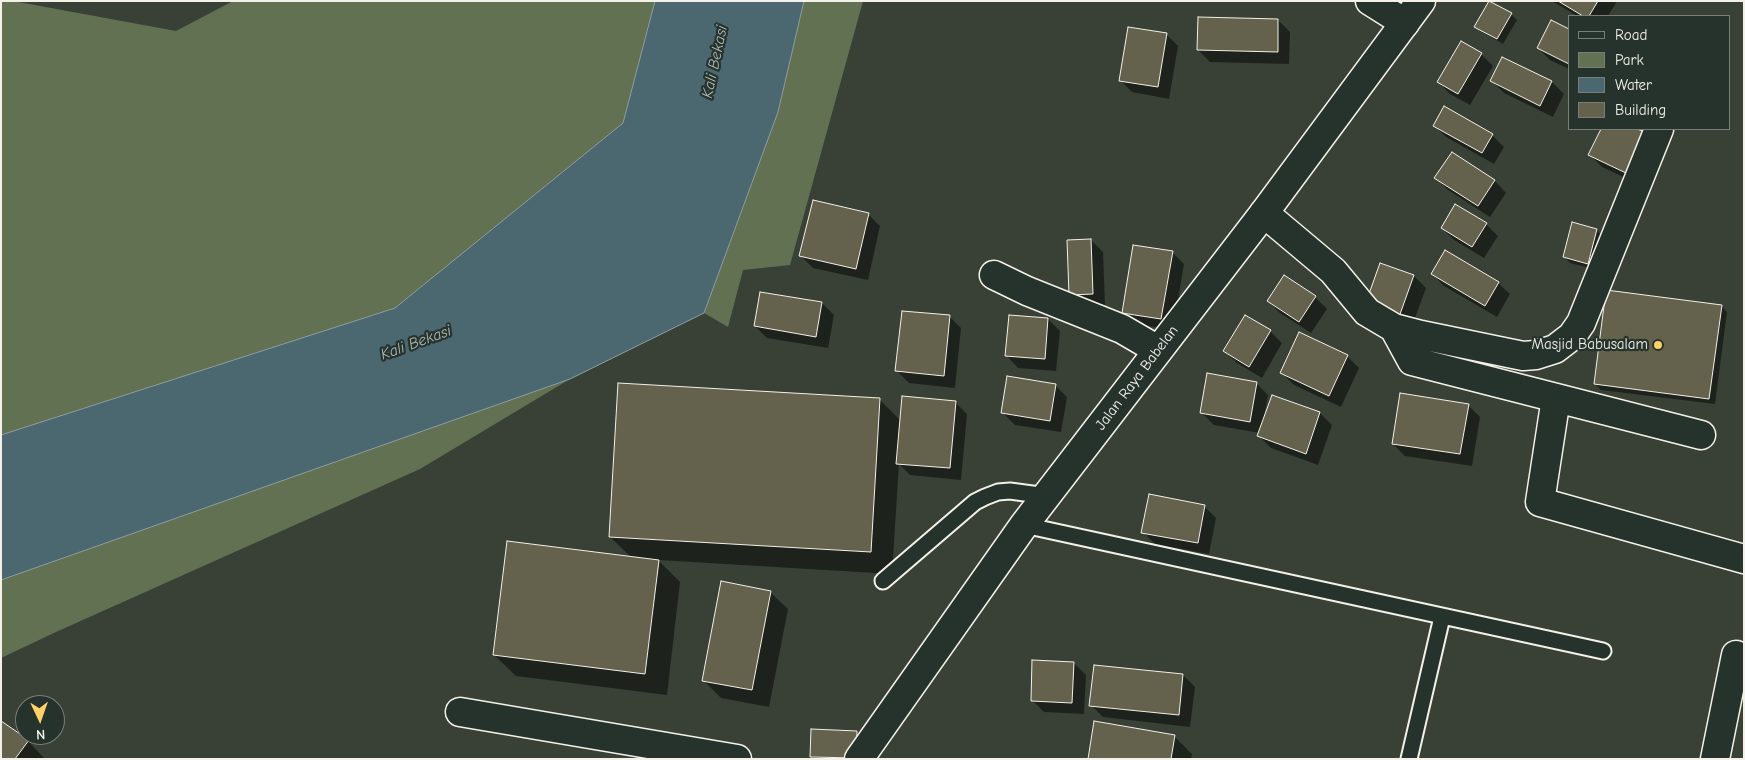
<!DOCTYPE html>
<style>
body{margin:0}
#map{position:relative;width:1745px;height:760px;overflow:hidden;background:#394137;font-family:"Comic Neue",sans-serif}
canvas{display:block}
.frame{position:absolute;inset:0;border:2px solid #f4f1e8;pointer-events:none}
.legend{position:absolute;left:1568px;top:15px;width:162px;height:115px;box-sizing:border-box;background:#26332d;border:1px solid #787f78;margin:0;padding:6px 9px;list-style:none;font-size:15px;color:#f4f1e8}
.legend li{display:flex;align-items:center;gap:10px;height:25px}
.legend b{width:25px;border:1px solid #787f78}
.north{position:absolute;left:15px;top:695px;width:50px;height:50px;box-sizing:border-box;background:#26332d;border:1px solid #787f78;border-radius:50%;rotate:177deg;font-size:14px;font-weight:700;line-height:20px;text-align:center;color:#f4f1e8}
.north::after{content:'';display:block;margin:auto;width:18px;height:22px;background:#ffd166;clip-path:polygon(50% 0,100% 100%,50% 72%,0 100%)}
</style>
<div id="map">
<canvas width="1745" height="760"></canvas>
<div class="frame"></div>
<ul class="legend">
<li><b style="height:6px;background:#26332d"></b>Road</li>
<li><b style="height:14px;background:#627152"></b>Park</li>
<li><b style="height:14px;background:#4b6871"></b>Water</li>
<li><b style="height:14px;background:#64614d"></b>Building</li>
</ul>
<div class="north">N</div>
</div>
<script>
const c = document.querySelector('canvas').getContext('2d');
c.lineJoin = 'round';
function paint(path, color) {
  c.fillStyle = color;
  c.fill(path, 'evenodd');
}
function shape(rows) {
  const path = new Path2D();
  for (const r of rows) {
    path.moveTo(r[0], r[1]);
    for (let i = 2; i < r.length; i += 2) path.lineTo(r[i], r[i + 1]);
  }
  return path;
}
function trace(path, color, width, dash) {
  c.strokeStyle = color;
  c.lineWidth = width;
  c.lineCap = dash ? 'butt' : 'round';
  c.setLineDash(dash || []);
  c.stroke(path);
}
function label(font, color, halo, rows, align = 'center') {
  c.font = font + ' "Comic Neue",sans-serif';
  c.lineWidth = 4.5;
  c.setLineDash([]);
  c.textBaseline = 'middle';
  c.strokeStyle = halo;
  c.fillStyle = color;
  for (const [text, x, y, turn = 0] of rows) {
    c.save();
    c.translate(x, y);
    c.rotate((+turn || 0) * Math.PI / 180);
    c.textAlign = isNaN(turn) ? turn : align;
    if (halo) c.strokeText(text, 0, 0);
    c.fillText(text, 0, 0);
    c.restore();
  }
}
paint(shape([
 [1,1,13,1,176,31,233,1,655,1,623,123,395,308,1,435],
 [804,1,863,1,790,265,743,270,728,327,704,313,778,112],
 [570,379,420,469,56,632,1,658,1,580]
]), '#627152');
const water = shape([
 [655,1,804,1,778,112,704,313,570,379,1,580,1,435,395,308,623,123,655,1]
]);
paint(water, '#4b6871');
trace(water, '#8f9fa1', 1);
paint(shape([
 [1552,1,1614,1,1616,3,1608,16,1577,16],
 [1511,14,1517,20,1503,44,1482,32,1476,26],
 [1278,20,1290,32,1289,64,1210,62,1198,50],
 [1569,30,1569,69,1550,60,1538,48],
 [1166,34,1178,46,1169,99,1132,92,1120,80],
 [1481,54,1493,66,1470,105,1450,94,1438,82],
 [1503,58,1552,82,1564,94,1553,117,1504,93,1492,81],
 [1434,125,1492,135,1504,147,1494,164,1446,137],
 [1602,129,1634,129,1644,133,1638,184,1602,167,1590,155],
 [1452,153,1495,181,1506,193,1490,217,1448,190,1436,178],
 [868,214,880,226,868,280,813,268,801,256],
 [1486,224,1498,236,1484,258,1454,240,1442,228],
 [1597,230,1602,236,1594,269,1570,263,1565,257],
 [1091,240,1103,252,1105,305,1082,306,1070,294],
 [1172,252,1184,264,1173,330,1135,324,1123,312],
 [1380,265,1414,276,1426,288,1411,329,1378,317],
 [1432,274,1498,283,1510,294,1497,317,1444,286],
 [1315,297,1327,309,1311,333,1280,313,1268,301],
 [822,303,834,315,828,348,767,338,755,326],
 [1721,306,1727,312,1715,404,1601,390,1595,384],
 [949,316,961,328,955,388,909,383,897,371],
 [1048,319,1060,331,1056,371,1018,368,1007,356],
 [1270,331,1282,343,1262,378,1237,363,1225,351],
 [1347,356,1359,368,1341,407,1294,385,1282,373],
 [1256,383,1268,395,1264,417,1320,413,1332,425,1318,465,1271,448,1259,436,1260,433,1214,425,1202,413],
 [1055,385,1067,397,1061,432,1015,425,1003,413],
 [879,399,901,421,955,402,967,414,961,480,910,475,899,464,892,574,658,560,680,582,667,695,516,676,494,655,631,557,610,537],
 [1468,405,1480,417,1472,466,1405,456,1393,444],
 [1204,506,1216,518,1209,554,1155,544,1143,532],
 [770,592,788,609,769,707,721,698,704,681],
 [1074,663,1086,675,1084,714,1044,712,1032,700],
 [1183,675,1195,687,1190,727,1103,717,1091,705],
 [857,732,869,744,868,759,814,759,812,756],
 [1174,736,1192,754,1191,759,1089,759],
 [28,741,45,759,1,759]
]), '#0007');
const building = shape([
 [1489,1,1512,13,1497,39,1474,27,1489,1],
 [1558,1,1598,1,1589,16,1583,16,1558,1],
 [1198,17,1278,19,1278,52,1197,50,1198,17],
 [1551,20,1569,29,1569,64,1537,48,1551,20],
 [1128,27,1167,33,1158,87,1119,81,1128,27],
 [1461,41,1482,53,1458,94,1437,82,1461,41],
 [1502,57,1552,81,1540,106,1490,81,1502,57],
 [1444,106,1493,134,1482,153,1433,126,1444,106],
 [1601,129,1637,129,1645,132,1626,173,1588,155,1601,129],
 [1452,152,1495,180,1478,206,1434,178,1452,152],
 [813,200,869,213,856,269,799,256,813,200],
 [1455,204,1487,223,1472,247,1441,228,1455,204],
 [1572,222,1597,229,1588,264,1563,257,1572,222],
 [1091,239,1093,294,1069,295,1067,240,1091,239],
 [1133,245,1173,251,1161,319,1122,313,1133,245],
 [1445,250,1499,282,1485,306,1431,274,1445,250],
 [1380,263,1414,275,1399,317,1365,305,1380,263],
 [1284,275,1316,296,1299,322,1267,301,1284,275],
 [1606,290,1722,305,1709,399,1594,384,1606,290],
 [760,292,822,302,816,337,754,326,760,292],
 [902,311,950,315,944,376,895,371,902,311],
 [1009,315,1048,318,1045,359,1005,356,1009,315],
 [1245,315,1271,330,1249,367,1223,351,1245,315],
 [1299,332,1348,355,1329,396,1280,373,1299,332],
 [1207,373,1257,382,1250,422,1200,413,1207,373],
 [1007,376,1056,384,1050,421,1001,413,1007,376],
 [618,383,880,398,871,552,609,537,618,383],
 [1400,393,1469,404,1460,454,1392,444,1400,393],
 [1272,395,1320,412,1306,454,1257,436,1272,395],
 [902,396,956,401,950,468,896,464,902,396],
 [1149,494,1205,505,1198,543,1141,533,1149,494],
 [507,541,659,560,645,674,493,655,507,541],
 [721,581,771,591,752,690,702,681,721,581],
 [1032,660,1074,662,1072,703,1031,701,1032,660],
 [1094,665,1183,674,1179,715,1089,706,1094,665],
 [1,721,29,740,15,759,1,759,1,721],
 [1094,721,1175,735,1171,759,1088,759,1094,721],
 [811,729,857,731,856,758,810,757,811,729]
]);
paint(building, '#64614d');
trace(building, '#f4f1e8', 1);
const service = shape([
 [1024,525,1603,651],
 [883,581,975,502,985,497,998,492,1010,491,1047,496],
 [1409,759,1442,617]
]);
const minor = shape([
 [1370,1,1405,23],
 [1264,213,1333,271,1367,312,1394,328,1421,335,1523,356,1536,355,1555,349,1572,336,1581,323,1659,129],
 [994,275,1027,291,1122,329,1158,350],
 [1394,328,1412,361,1701,435],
 [1556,398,1540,502,1744,559],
 [460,712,737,759],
 [1715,759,1736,655,1744,658]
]);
const primary = shape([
 [859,759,1024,525,1264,213,1421,1]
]);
trace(service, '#f4f1e8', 19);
trace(minor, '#f4f1e8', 31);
trace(primary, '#f4f1e8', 31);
trace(service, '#26332d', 15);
trace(minor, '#26332d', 28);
trace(primary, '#26332d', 28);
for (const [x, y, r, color] of [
 [1658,345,5,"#ffd166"]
]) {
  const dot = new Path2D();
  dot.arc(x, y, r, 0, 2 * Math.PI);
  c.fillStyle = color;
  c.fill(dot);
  trace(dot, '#26332d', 2);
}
label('15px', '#f4f1e8', '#26332d', [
 ["Masjid Babusalam",1648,345]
], 'right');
label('15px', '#f4f1e8', '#26332d', [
 ["Jalan Raya Babelan",1137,378,-53]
]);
label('italic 16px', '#b0bab8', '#26332d', [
 ["Kali Bekasi",715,62,-78],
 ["Kali Bekasi",416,343,-20]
]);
</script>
